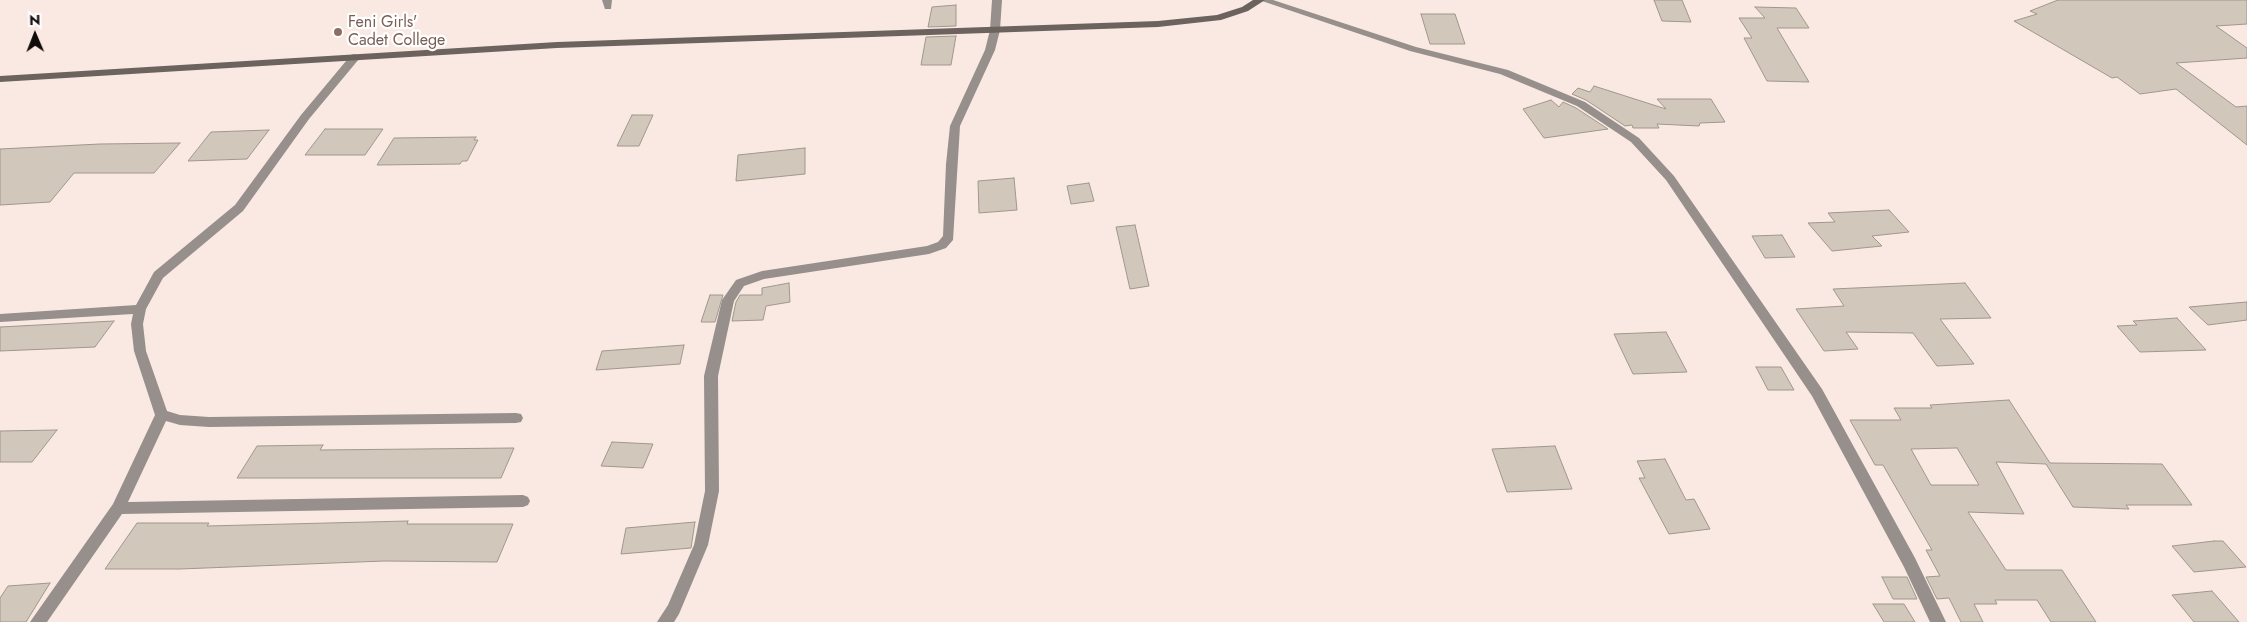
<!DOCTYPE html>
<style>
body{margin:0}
#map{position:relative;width:2247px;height:622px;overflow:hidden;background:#fae9e3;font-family:Jost,sans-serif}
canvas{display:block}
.north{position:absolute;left:10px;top:10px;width:50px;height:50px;-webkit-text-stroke:4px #fff;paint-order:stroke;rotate:359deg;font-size:14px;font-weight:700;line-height:20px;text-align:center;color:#110c0a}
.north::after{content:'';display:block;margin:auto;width:18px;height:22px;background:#110c0a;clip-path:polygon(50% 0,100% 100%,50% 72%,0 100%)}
</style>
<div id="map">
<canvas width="2247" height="622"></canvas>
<div class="north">N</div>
</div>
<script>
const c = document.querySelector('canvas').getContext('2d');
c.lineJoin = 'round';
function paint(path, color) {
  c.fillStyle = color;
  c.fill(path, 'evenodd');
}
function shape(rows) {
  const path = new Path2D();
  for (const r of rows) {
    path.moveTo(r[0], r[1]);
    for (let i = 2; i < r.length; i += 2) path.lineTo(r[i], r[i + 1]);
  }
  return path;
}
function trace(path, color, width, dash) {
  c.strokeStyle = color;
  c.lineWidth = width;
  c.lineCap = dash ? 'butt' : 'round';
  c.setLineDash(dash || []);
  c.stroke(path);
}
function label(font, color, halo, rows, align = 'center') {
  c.font = font + ' Jost,sans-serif';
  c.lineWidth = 4.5;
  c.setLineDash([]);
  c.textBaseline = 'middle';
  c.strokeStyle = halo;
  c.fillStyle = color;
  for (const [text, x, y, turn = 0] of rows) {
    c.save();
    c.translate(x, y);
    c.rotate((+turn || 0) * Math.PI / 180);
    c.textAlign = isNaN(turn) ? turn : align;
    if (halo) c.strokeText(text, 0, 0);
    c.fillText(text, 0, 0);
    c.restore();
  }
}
const building = shape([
 [1654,0,1682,0,1691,22,1662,21,1654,0],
 [2058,0,2247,0,2247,24,2216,26,2247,48,2247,58,2176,63,2236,107,2247,106,2247,145,2176,89,2140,94,2117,77,2112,78,2014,21,2037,14,2030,11,2058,0],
 [956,5,956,26,928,27,932,7,956,5],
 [1755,7,1796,8,1809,28,1777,28,1809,82,1767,81,1744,38,1752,38,1739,18,1765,18,1755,7],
 [1421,14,1455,14,1465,44,1430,44,1421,14],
 [956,36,951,65,921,65,926,37,956,36],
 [1594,86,1666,109,1657,99,1711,99,1725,122,1700,123,1699,126,1657,124,1659,128,1633,128,1632,125,1625,126,1586,100,1572,94,1578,88,1590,92,1594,86],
 [1551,100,1559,107,1563,102,1576,108,1608,129,1544,138,1523,109,1551,100],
 [632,115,653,115,639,146,617,146,632,115],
 [325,129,383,129,365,155,305,155,325,129],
 [269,130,247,159,188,161,211,132,269,130],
 [476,137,474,140,478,140,467,161,462,161,460,164,377,165,394,138,476,137],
 [180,143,154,173,74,173,50,202,0,205,0,149,100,144,180,143],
 [805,148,805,174,736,181,738,155,805,148],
 [1014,178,1017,210,979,213,978,181,1014,178],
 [1089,183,1094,201,1071,204,1067,186,1089,183],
 [1889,210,1909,232,1872,236,1882,246,1832,251,1808,223,1835,222,1828,213,1889,210],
 [1135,225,1149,286,1130,289,1116,227,1135,225],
 [1782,235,1795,257,1765,258,1752,236,1782,235],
 [789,283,790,302,766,306,763,320,732,321,736,302,740,295,762,295,762,288,789,283],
 [1965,283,1991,318,1940,319,1974,364,1937,366,1913,333,1846,332,1858,349,1824,351,1796,309,1844,306,1833,289,1965,283],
 [710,295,723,295,715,322,701,322,710,295],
 [2247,302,2247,320,2208,325,2189,307,2247,302],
 [2177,318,2206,350,2140,352,2117,326,2137,325,2133,321,2177,318],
 [114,321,95,347,0,351,0,327,114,321],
 [1666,332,1687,372,1633,374,1614,334,1666,332],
 [684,345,680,364,596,370,602,351,684,345],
 [1756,367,1781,367,1794,390,1768,390,1756,367],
 [2009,400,2050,463,2162,464,2192,505,2126,505,2129,509,2073,507,2046,464,1996,462,2024,514,1968,512,2006,570,2062,570,2096,622,2051,622,2037,600,1995,600,1997,604,1974,604,1983,622,1961,622,1949,598,1937,599,1926,577,1940,576,1926,550,1932,550,1883,465,1875,465,1850,420,1901,420,1894,408,1932,408,1930,405,2009,400],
 [1957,448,1979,485,1931,485,1911,449,1957,448],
 [57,430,32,462,0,462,0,431,57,430],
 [612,442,653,444,643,468,601,466,612,442],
 [323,445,320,450,514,448,501,478,237,478,257,446,323,445],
 [1555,446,1572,489,1507,492,1492,449,1555,446],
 [1665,459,1686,500,1694,499,1710,529,1669,534,1639,478,1645,478,1637,461,1665,459],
 [408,521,407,524,513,524,497,562,384,561,180,569,105,569,137,523,209,523,207,526,408,521],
 [695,522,691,548,621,554,626,528,695,522],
 [2214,541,2223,541,2246,567,2194,572,2172,546,2214,541],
 [1882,577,1907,577,1917,599,1893,599,1882,577],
 [50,583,26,622,0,622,0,598,8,586,50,583],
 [2212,591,2239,622,2194,622,2172,595,2212,591],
 [1873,604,1904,604,1915,622,1884,622,1873,604]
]);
paint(building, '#d1c7ba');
trace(building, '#a0978b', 1);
paint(shape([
 [602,0,612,0,611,9,605,9,602,0],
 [992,0,1002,0,1000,30,995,50,960,126,953,240,946,248,929,254,764,279,744,286,734,301,718,376,719,491,708,545,679,614,674,622,657,622,668,605,694,545,705,491,704,376,722,300,736,280,762,271,927,246,938,242,943,236,946,164,950,126,985,50,990,30,992,0],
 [1259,0,1273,0,1416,47,1508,70,1585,102,1639,138,1674,176,1822,389,1915,558,1946,622,1930,622,1904,567,1812,396,1666,180,1631,142,1577,106,1500,74,1410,51,1259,0],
 [355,54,360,57,359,59,309,119,243,211,163,278,146,309,143,324,146,351,167,411,180,415,209,417,516,413,521,414,523,418,521,422,516,423,209,427,180,425,166,421,128,502,523,495,528,497,530,501,528,505,523,507,122,514,47,622,30,622,113,504,155,415,134,351,131,324,133,314,0,322,0,314,136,305,154,272,235,205,301,115,351,55,355,54]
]), '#968f8c');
paint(shape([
 [1253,0,1265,0,1248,11,1221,20,1158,27,557,48,0,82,0,76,557,42,1158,21,1217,15,1242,7,1253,0]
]), '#6c635e');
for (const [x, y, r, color] of [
 [338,32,5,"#8d6e63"]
]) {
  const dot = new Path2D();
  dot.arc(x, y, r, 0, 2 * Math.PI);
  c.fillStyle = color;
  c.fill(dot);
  trace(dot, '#fff', 2);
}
label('16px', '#785e54', '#fff', [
 ["Feni Girls'",348,23],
 ["Cadet College",348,41]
], 'left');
</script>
